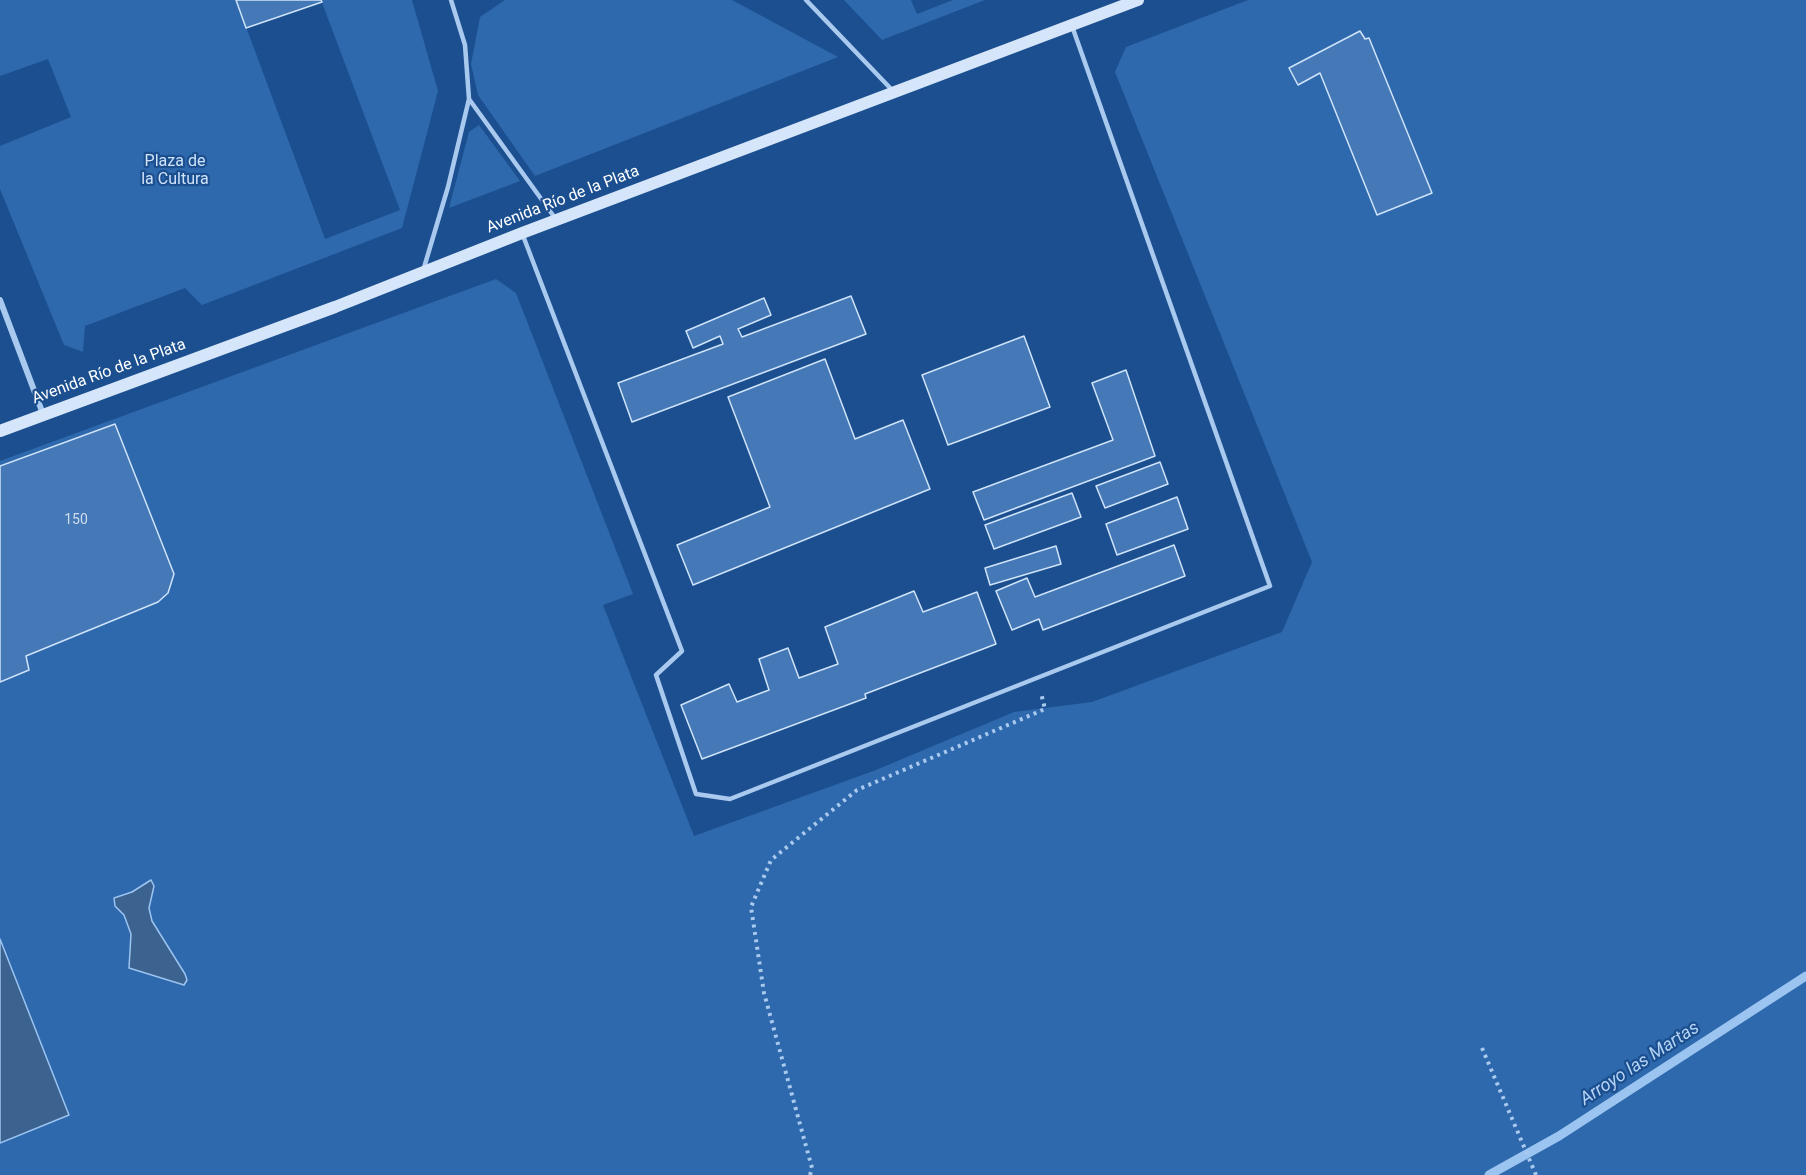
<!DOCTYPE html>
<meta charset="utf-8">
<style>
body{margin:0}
canvas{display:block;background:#1b4f8f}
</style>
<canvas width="1806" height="1175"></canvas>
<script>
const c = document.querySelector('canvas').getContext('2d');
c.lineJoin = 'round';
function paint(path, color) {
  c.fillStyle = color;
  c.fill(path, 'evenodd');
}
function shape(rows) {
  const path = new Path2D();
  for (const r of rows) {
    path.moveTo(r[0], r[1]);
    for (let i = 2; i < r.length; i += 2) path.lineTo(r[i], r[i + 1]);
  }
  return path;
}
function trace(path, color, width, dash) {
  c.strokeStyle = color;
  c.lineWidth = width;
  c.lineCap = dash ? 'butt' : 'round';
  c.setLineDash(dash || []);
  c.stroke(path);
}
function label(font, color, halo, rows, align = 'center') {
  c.font = font + ' Roboto,sans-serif';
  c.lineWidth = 4.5;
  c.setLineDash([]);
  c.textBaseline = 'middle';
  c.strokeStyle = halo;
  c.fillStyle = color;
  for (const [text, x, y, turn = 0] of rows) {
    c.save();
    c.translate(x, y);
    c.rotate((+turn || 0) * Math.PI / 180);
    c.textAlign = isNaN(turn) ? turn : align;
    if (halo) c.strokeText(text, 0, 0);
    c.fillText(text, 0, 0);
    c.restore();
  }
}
paint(shape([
 [0,0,236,0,325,239,400,210,321,0,412,0,438,91,402,228,202,305,185,288,85,326,83,352,64,345,0,189,0,146,71,117,48,59,0,76],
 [505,0,732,0,838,57,535,176,478,95,471,64,480,17],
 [844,0,911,0,917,14,953,0,985,0,882,40],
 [1248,0,1806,0,1806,1175,0,1175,0,461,496,279,516,293,633,594,603,605,694,836,876,770,1014,712,1092,702,1228,652,1282,632,1312,562,1115,72,1126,47],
 [479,125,520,181,449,208,469,132]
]), '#2e69ad');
const water = shape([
 [151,880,154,886,149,908,152,921,185,974,187,980,184,985,129,968,131,934,124,915,115,906,114,898,132,892,151,880],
 [0,939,69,1115,0,1143,0,939]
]);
paint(water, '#3c6290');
trace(water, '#9cc4f0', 1.5);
trace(shape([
 [1489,1175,1559,1136,1806,976]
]), '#9cc4f0', 9);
const building = shape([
 [236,0,321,0,322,2,246,28,236,0],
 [1360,31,1365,39,1369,38,1432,193,1377,215,1320,73,1298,85,1289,68,1360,31],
 [851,296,866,334,632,422,618,383,723,344,720,336,693,348,686,331,764,298,771,315,738,329,742,337,851,296],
 [1024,336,1050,407,948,445,922,375,1024,336],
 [825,359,855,439,903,420,930,489,693,585,677,545,770,507,728,397,825,359],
 [1126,370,1155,456,984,520,973,492,1113,440,1092,383,1126,370],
 [115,424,174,574,168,593,158,602,26,656,29,670,0,682,0,466,115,424],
 [1160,462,1168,484,1105,508,1096,486,1160,462],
 [1072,493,1081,517,994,549,985,525,1072,493],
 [1177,497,1188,529,1117,555,1106,524,1177,497],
 [1174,545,1185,576,1043,630,1039,619,1012,630,996,591,1027,578,1035,597,1174,545],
 [1056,546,1061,564,990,585,985,568,1056,546],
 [914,591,923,612,977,592,996,644,865,694,866,698,702,759,681,705,729,684,737,702,769,690,759,659,788,648,799,678,838,664,825,627,914,591]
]);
paint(building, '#4478b7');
trace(building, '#cfe3fa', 1.5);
trace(shape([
 [1482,1048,1536,1175],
 [810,1175,812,1168,764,993,751,907,771,860,857,790,1045,709,1041,693]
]), '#a9c9ee', 4, [3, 4.5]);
trace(shape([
 [806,0,893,91],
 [469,99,555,218],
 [522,233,682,651,656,675,696,794,730,799,1270,586,1072,26],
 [423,271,448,187,469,99,465,45,451,0]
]), '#a9c9ee', 4.5);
trace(shape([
 [0,300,43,414]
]), '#a9c9ee', 6);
trace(shape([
 [0,431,335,307,522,233,1138,0]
]), '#d6e6fa', 12);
label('14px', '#d0dded', null, [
 ["150",76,520]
]);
label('16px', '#cfe3fa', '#1b4f8f', [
 ["Plaza de",175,162],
 ["la Cultura",175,180]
]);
label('16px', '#fff', '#1b4f8f', [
 ["Avenida Río de la Plata",563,200,-21],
 ["Avenida Río de la Plata",109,372,-20]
]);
label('italic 18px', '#b5d3f5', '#1b4f8f', [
 ["Arroyo las Martas",1640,1064,-33]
]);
</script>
